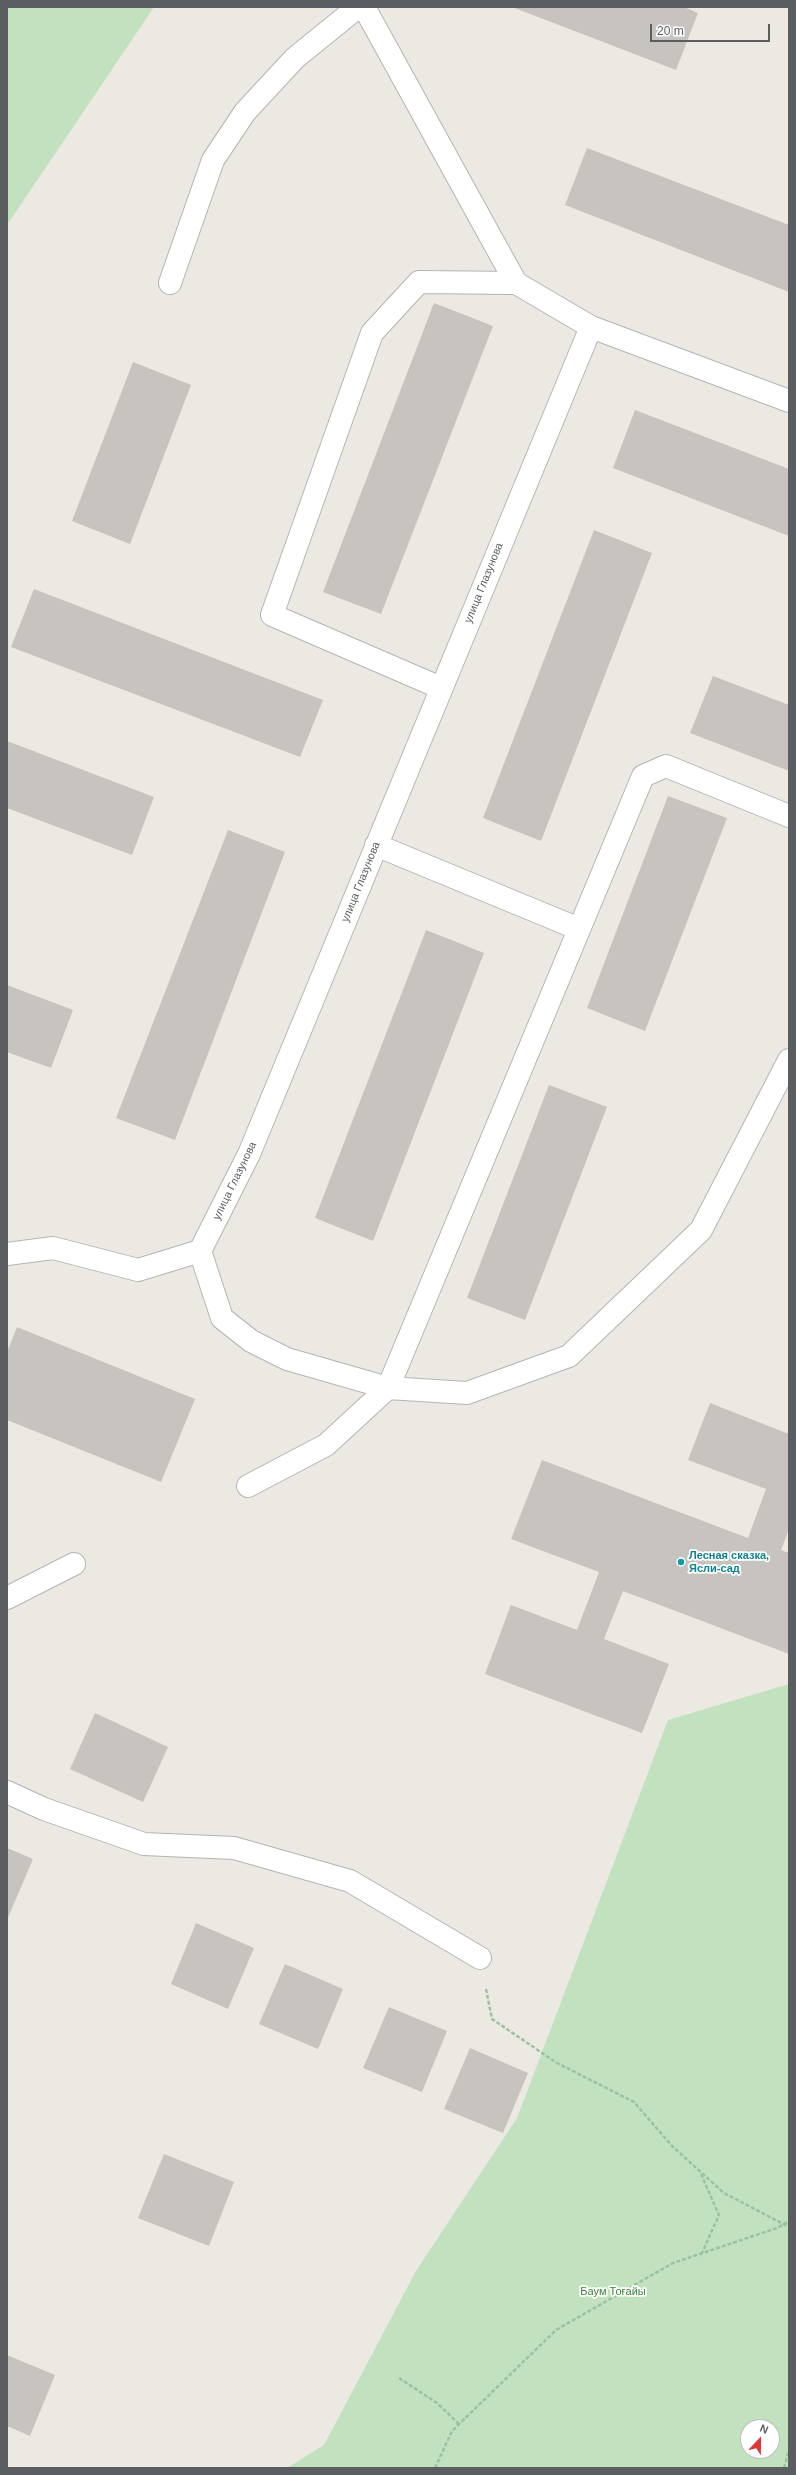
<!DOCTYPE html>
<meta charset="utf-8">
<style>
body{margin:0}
#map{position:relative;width:796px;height:2475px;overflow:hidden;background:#ece9e2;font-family:Arial,sans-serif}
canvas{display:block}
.frame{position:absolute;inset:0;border:8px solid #5a5e61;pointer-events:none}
.north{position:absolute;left:740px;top:2419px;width:40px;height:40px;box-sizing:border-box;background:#fff;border:1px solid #bdbfc0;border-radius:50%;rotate:22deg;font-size:11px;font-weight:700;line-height:16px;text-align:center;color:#5a5e61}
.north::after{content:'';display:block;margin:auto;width:14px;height:18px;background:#dd3837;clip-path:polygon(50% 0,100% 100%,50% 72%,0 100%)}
.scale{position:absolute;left:650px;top:24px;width:120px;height:18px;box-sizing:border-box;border:2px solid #5a5e61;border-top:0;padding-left:5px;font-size:12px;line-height:14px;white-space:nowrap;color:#5a5e61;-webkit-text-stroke:3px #fff;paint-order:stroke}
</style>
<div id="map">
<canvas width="796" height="2475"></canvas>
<div class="frame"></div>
<div class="north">N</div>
<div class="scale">20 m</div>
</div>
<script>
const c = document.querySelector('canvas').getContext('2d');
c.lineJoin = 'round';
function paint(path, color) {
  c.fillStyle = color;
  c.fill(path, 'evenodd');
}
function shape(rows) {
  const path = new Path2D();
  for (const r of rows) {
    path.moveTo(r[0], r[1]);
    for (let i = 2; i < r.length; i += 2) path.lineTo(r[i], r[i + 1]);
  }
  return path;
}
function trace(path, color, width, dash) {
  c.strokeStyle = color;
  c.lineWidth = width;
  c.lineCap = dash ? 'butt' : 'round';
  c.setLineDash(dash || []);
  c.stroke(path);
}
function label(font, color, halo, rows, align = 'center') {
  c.font = font + ' Arial,sans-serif';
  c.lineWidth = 3.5;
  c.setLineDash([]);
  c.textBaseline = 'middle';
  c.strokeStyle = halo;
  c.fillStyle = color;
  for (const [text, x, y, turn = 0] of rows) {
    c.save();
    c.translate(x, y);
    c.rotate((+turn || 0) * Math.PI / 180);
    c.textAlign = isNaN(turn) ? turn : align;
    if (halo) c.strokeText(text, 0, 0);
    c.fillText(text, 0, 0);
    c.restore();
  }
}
paint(shape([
 [7,7,154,7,7,225],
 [789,1684,789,2468,287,2468,324,2445,416,2271,517,2118,668,1720],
 [748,2427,772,2427,772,2451,748,2451]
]), '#c2e2bf');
paint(shape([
 [512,7,684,7,698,13,676,70],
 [587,148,789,225,789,292,565,205],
 [434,303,493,326,381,614,323,592],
 [133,362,191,385,130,544,72,521],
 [635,410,789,469,789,536,613,468],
 [594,530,652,553,541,841,483,818],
 [34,589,323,700,300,757,11,647],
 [713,676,789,705,789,771,690,733],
 [7,741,154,797,132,855,7,808],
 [668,796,727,818,645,1031,587,1008],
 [228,830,285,852,175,1140,116,1118],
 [426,930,484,953,373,1241,315,1218],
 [7,985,73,1010,51,1068,7,1052],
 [549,1085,607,1107,525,1320,467,1298],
 [17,1327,195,1399,161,1482,7,1420,7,1352],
 [710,1403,789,1434,789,1529,781,1550,789,1553,789,1654,623,1591,604,1639,669,1664,642,1733,485,1674,511,1605,577,1630,599,1572,511,1539,542,1460,748,1538,766,1489,688,1460],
 [95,1713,168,1747,143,1802,70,1769],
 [7,1848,33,1859,7,1920],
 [196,1923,254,1948,228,2009,171,1984],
 [285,1964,343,1989,318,2049,259,2024],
 [389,2007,447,2031,422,2092,363,2068],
 [470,2048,528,2073,503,2133,444,2109],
 [164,2154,234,2182,209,2246,138,2218],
 [7,2355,55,2375,30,2436,7,2426]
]), '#c7c3be');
const minor = shape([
 [364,7,516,283,591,327,789,401],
 [170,283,213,160,245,112,295,58,358,7],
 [441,688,272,615,372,333,419,282,516,283],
 [376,845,579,929],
 [200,1251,222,1318,251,1341,287,1359,388,1388,467,1393,569,1356,701,1230,789,1060],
 [7,1254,53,1248,138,1270,200,1251,249,1154,591,327],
 [248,1486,326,1445,388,1388,643,776,666,766,789,816],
 [7,1598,74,1564],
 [7,1792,44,1809,144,1844,234,1848,350,1881,480,1958]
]);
trace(minor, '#b2b5b8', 24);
trace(shape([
 [486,1989,492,2019,557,2063,634,2102,672,2146,724,2193,789,2227],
 [701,2174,719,2215,702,2253],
 [399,2378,437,2403,459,2424],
 [435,2468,452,2431,556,2330,673,2263,777,2228,789,2221],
 [784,2468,789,2450]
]), '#99c3a2', 2.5, [4, 2]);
trace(minor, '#fff', 22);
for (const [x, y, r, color] of [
 [681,1562,4,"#0f9aa8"]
]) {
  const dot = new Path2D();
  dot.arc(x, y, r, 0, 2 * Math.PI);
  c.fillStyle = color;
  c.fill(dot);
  trace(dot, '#fff', 1.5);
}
label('11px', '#5a5e61', '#fff', [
 ["улица Глазунова",484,583,-68],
 ["улица Глазунова",361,882,-68],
 ["улица Глазунова",235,1181,-64]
]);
label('bold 11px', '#0d838f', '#fff', [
 ["Лесная сказка,",689,1556],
 ["Ясли-сад",689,1569]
], 'left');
label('11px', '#3b803a', '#fff', [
 ["Баум Тоғайы",613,2292]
]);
</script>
